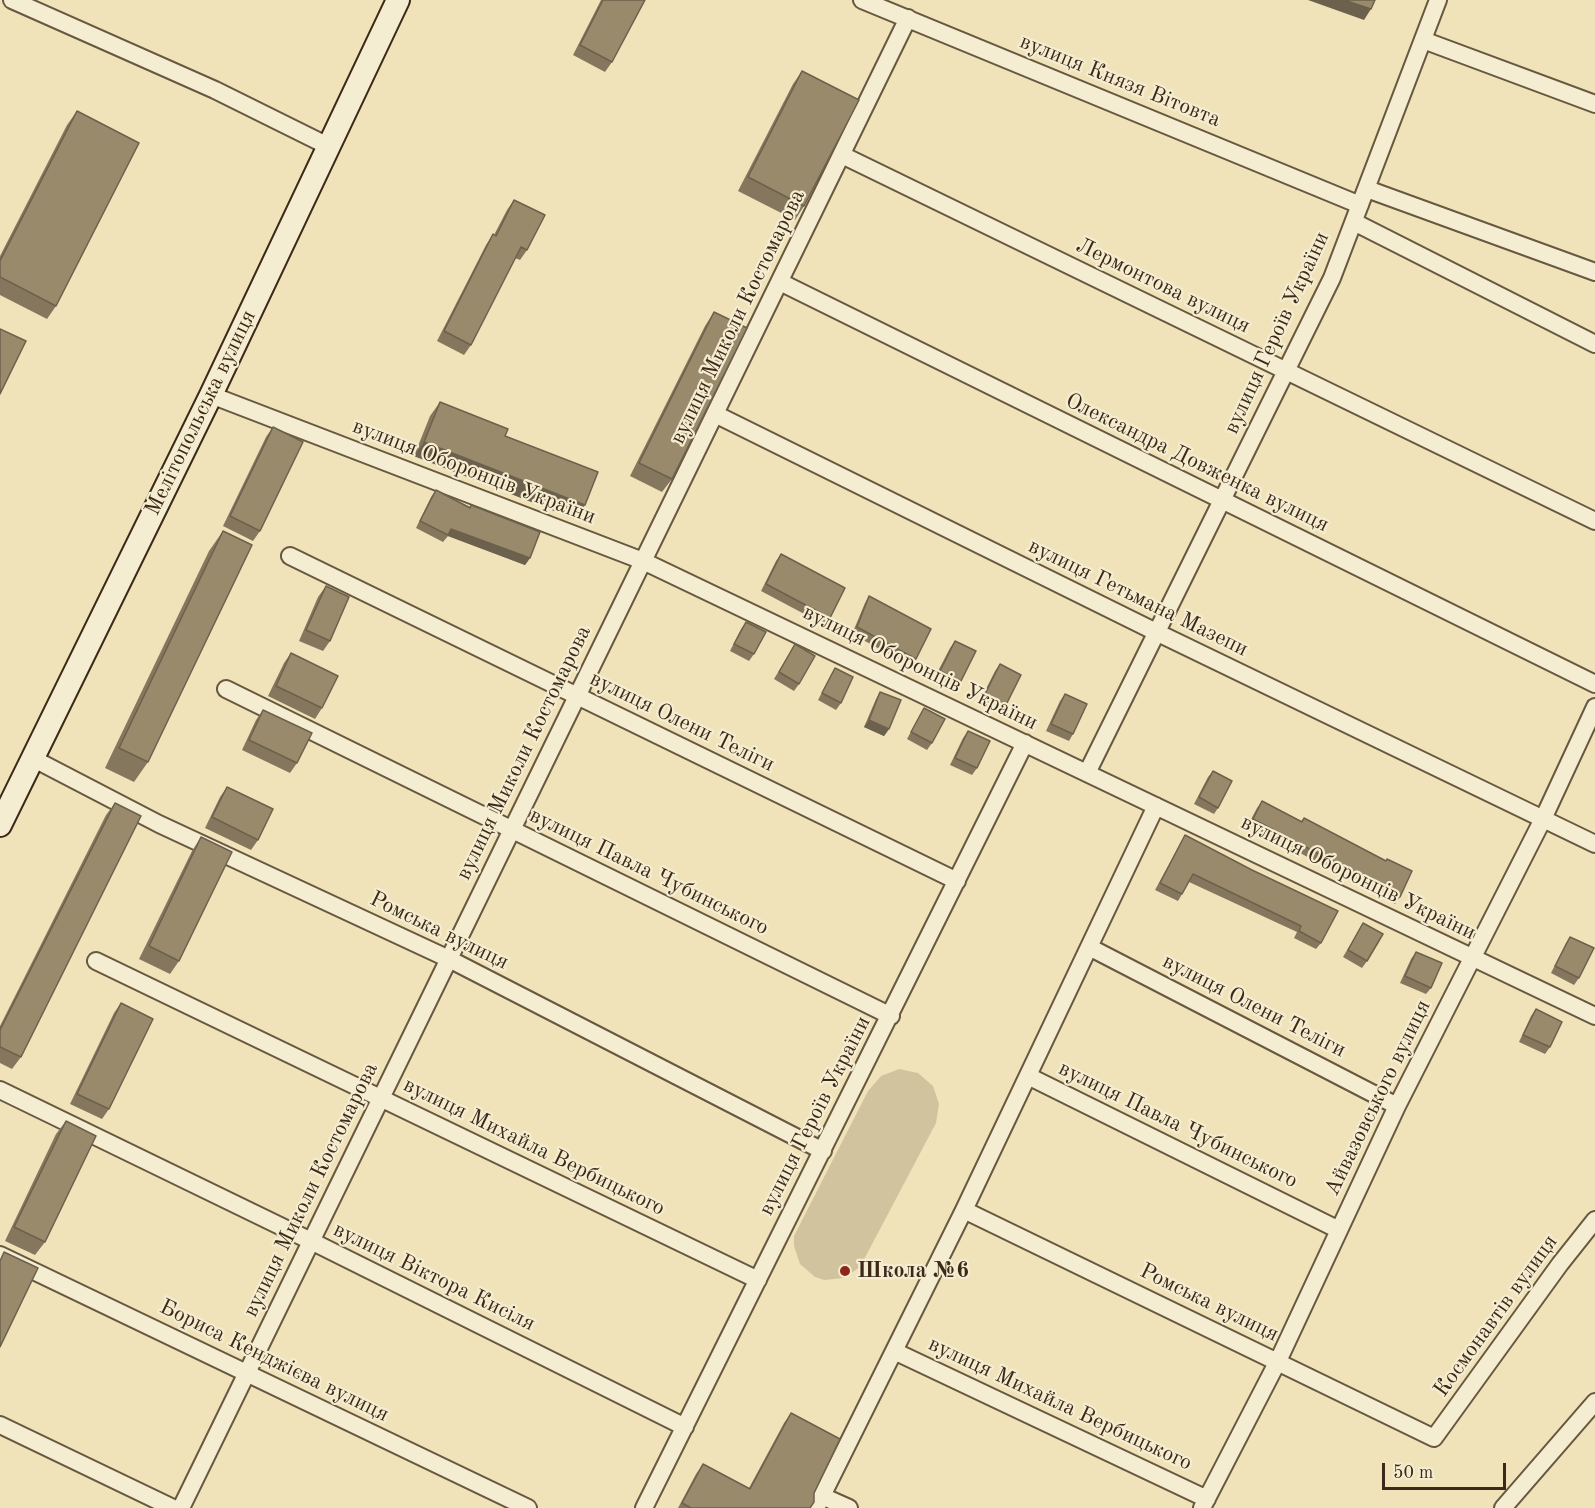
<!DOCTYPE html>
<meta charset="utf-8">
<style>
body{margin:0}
#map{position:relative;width:1595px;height:1508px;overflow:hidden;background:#f0e3ba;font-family:"Old Standard TT",serif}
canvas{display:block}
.scale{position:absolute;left:1382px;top:1463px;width:124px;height:27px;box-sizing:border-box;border:3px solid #3c2917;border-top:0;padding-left:8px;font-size:18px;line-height:21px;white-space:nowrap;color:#3c2917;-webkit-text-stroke:4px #f5edd2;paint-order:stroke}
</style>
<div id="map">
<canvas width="1595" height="1508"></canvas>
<div class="scale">50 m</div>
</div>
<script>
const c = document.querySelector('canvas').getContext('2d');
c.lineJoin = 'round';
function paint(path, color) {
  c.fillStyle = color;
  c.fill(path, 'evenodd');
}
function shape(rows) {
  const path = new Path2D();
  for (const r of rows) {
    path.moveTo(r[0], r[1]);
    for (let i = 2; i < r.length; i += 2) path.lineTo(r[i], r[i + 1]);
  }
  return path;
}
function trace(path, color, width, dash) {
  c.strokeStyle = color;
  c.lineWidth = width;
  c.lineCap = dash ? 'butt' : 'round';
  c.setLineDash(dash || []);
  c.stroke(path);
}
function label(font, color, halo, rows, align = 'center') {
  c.font = font + ' "Old Standard TT",serif';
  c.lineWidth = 4.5;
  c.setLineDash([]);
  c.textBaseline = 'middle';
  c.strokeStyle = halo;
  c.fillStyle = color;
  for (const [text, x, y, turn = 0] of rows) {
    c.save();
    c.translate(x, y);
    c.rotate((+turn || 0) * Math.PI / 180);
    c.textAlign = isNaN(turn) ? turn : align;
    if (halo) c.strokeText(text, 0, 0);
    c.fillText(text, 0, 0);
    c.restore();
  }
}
paint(shape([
 [899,1069,918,1073,933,1086,939,1104,936,1123,860,1267,844,1278,824,1280,815,1277,800,1264,794,1246,794,1236,868,1091,881,1076]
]), '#d1c39e');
const minor = shape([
 [12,0,215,90,328,146],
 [862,0,1360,205],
 [1423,40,1595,104],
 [842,155,1595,521],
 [1367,189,1595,272],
 [1354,222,1595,344],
 [780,282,1595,684],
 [211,395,643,561,1595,1016],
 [715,414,1156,632,1595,844],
 [290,556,957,881],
 [226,689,891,1016],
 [32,758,159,824,449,959,823,1151],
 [1087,773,1332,278,1438,0],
 [1089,947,1397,1106],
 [96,961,758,1280],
 [1028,1076,1339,1230],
 [0,1090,311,1241,685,1427],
 [964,1210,1434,1438,1560,1264,1595,1220],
 [0,1255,528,1508],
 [894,1351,1207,1499],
 [0,1425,173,1508],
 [822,1496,849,1508],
 [181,1508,908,18],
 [644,1508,1025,743],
 [816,1508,964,1210,1156,806],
 [1202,1508,1278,1361,1397,1106,1543,819,1595,707],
 [1503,1508,1595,1402]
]);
const secondary = shape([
 [0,825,211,395,398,0]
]);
trace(minor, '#695840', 20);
trace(secondary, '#3c2917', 26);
trace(minor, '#f5edd2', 16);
trace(secondary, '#f5edd2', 22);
paint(shape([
 [601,0,645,0,612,62,605,72,573,55],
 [802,71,804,206,795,220,738,191,793,84],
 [77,111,56,306,47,319,0,295,0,256,67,125],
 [514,200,527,250,520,260,515,258,471,345,464,355,437,341,486,245,493,234,494,235,507,210],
 [714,312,672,479,662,492,630,476,705,326],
 [440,402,505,436,575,519,414,456,430,416],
 [273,427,260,531,253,541,223,526,266,437],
 [436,490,470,507,471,505,530,558,525,565,448,536,443,542,416,528,431,497],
 [223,531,148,762,134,782,105,768,209,551],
 [781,554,830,618,825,625,761,591,776,561],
 [326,586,330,641,323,651,299,641,318,597],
 [869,596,916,659,911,666,852,634,865,603],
 [746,622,754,654,749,661,730,651,741,629],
 [955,641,961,681,957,688,935,677,950,648],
 [795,644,799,684,794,691,774,679],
 [291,653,322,708,315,719,268,696,284,663],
 [1000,664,1006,705,1002,712,980,701,995,671],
 [835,668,841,703,836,710,818,700,831,675],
 [880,692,889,729,884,736,864,727,876,699],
 [1065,694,1073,734,1069,741,1046,731,1060,701],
 [924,708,932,743,927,750,907,739,920,715],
 [263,710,297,763,290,773,242,750,256,720],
 [968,731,977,768,972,775,950,765,963,738],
 [1213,771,1218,808,1214,814,1194,804,1208,777],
 [227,787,258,840,251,850,205,828,220,797],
 [1262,801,1301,821,1304,818,1400,897,1395,904,1248,825,1257,808],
 [115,803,21,1057,12,1069,0,1063,0,1026,106,815],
 [1185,835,1252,870,1321,943,1316,949,1294,938,1297,932,1189,882,1178,901,1155,890,1181,842],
 [201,837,179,961,170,974,139,959,192,851],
 [1363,923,1367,961,1362,968,1343,957],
 [1570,937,1579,978,1574,985,1551,973,1566,943],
 [1416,952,1431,988,1426,994,1400,983,1411,959],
 [121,1003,109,1109,102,1119,70,1104,114,1013],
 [1536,1009,1550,1047,1545,1054,1519,1042,1531,1016],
 [66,1121,45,1242,35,1255,5,1241,56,1134],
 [791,1413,814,1493,810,1508,678,1508,696,1474,703,1464,749,1488,784,1423]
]), '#84775d');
paint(shape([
 [1308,0,1344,0,1371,9,1364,20],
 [424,442,585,505,575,519,414,456],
 [451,529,530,558,525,565,448,536],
 [869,720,889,729,884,736,864,727]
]), '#6c614c');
const building = shape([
 [603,0,645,0,612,62,580,45,603,0],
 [1344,0,1375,0,1371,9,1344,0],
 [802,71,859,100,804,206,748,177,802,71],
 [77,111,139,143,56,306,0,277,0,261,77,111],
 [514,200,545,215,527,250,521,247,471,345,444,331,493,234,496,236,514,200],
 [714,312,747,328,672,479,639,463,714,312],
 [0,329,26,341,0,394,0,329],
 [440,402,508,429,505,436,598,472,585,505,424,442,440,402],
 [273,427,303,442,260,531,230,516,273,427],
 [436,490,470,508,471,505,540,532,530,558,451,529,448,535,420,521,436,490],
 [223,531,252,545,148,762,119,748,223,531],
 [781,554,845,588,830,618,766,584,781,554],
 [326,586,349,597,330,641,306,630,326,586],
 [869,596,931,629,916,659,857,627,869,596],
 [746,622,766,632,754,654,734,644,746,622],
 [955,641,976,651,961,681,940,671,955,641],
 [795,644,815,656,799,684,779,672,795,644],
 [291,653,338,676,322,708,276,686,291,653],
 [1000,664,1021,675,1006,705,985,694,1000,664],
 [835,668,853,677,841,703,822,693,835,668],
 [880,692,901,700,889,729,869,720,880,692],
 [1065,694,1087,704,1073,734,1051,724,1065,694],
 [924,708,945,719,932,743,911,732,924,708],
 [263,710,312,733,297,763,249,740,263,710],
 [968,731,990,741,977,768,955,758,968,731],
 [1213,771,1232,781,1218,808,1199,797,1213,771],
 [227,787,273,809,258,840,212,817,227,787],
 [1262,801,1302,822,1304,818,1386,861,1387,859,1412,871,1400,897,1253,819,1262,801],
 [115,803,141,816,21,1057,0,1047,0,1030,115,803],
 [1185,835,1252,870,1338,911,1321,943,1299,931,1301,926,1193,874,1182,894,1160,883,1185,835],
 [201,837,232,852,179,961,149,946,201,837],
 [1363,923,1383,934,1367,961,1348,950,1363,923],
 [1570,937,1594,948,1579,978,1555,966,1570,937],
 [1416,952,1442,963,1431,988,1405,976,1416,952],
 [121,1003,153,1019,109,1109,77,1094,121,1003],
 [1536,1009,1562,1022,1550,1047,1523,1035,1536,1009],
 [66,1121,96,1136,45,1242,14,1227,66,1121],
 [4,1252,38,1268,0,1347,0,1261,4,1252],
 [791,1413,840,1439,814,1493,814,1502,810,1508,691,1508,682,1503,703,1464,750,1489,791,1413]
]);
paint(building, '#9a8a6c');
trace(building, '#6c614c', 1.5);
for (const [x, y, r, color] of [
 [845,1271,6,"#8f2418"]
]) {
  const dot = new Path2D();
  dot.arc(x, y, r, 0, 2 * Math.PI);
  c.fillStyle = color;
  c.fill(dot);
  trace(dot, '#f5edd2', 2);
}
label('22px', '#3c2917', '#f5edd2', [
 ["вулиця Князя Вітовта",1120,81,22],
 ["Лермонтова вулиця",1163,286,26],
 ["вулиця Миколи Костомарова",738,317,-64],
 ["вулиця Героїв України",1277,333,-65],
 ["Мелітопольська вулиця",201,413,-64],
 ["Олександра Довженка вулиця",1197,463,26],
 ["вулиця Оборонців України",474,472,21],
 ["вулиця Гетьмана Мазепи",1138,598,26],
 ["вулиця Оборонців України",920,668,26],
 ["вулиця Олени Теліги",682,722,26],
 ["вулиця Миколи Костомарова",524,753,-64],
 ["вулиця Павла Чубинського",649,872,26],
 ["вулиця Оборонців України",1358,878,26],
 ["Ромська вулиця",439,931,26],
 ["вулиця Олени Теліги",1254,1006,27],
 ["Айвазовського вулиця",1378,1098,-64],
 ["вулиця Героїв України",815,1116,-63],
 ["вулиця Павла Чубинського",1178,1125,26],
 ["вулиця Михайла Вербицького",534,1147,26],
 ["вулиця Миколи Костомарова",311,1190,-64],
 ["вулиця Віктора Кисіля",434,1277,26],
 ["Ромська вулиця",1209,1303,26],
 ["Космонавтів вулиця",1496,1316,-54],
 ["Бориса Кенджієва вулиця",274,1361,26],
 ["вулиця Михайла Вербицького",1060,1404,25]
]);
label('bold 22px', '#3c2917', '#f5edd2', [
 ["Школа №6",857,1271]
], 'left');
</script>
